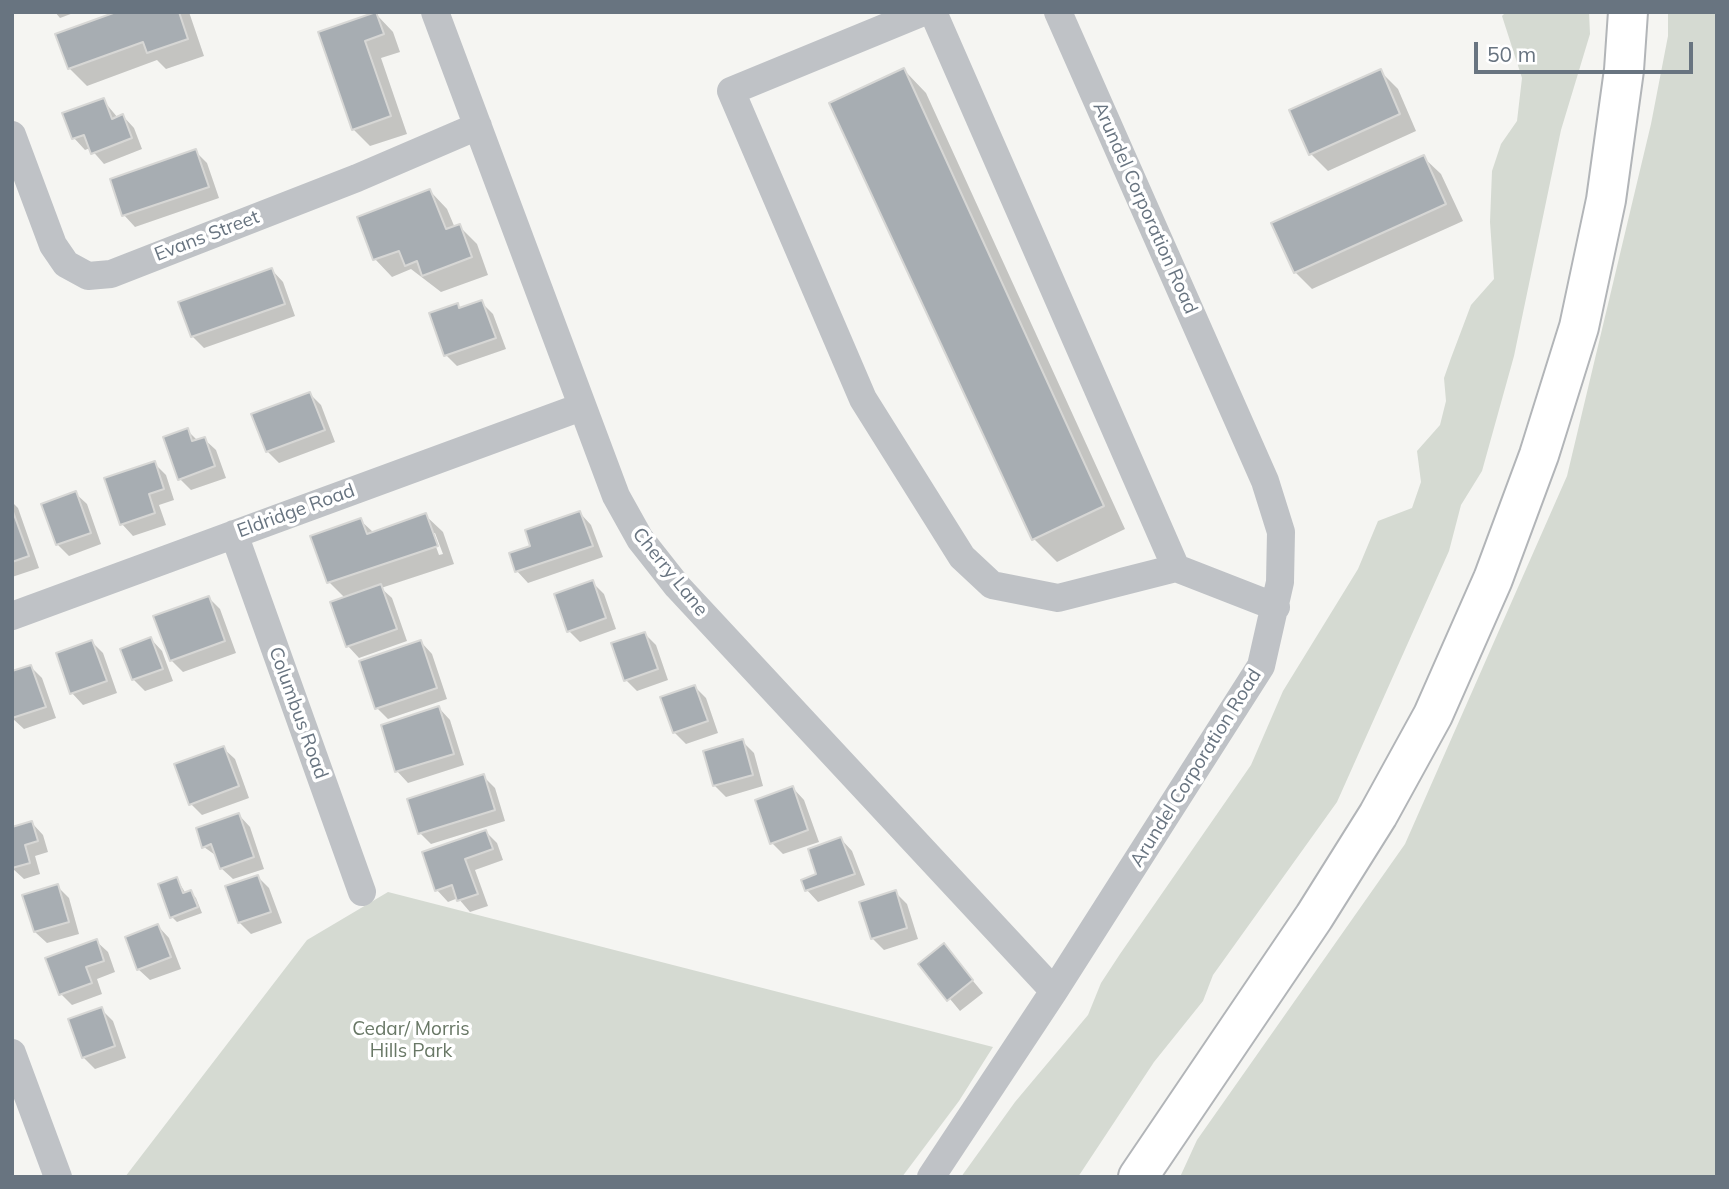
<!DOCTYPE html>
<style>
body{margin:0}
#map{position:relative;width:1729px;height:1189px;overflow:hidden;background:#f5f5f2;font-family:Mulish,sans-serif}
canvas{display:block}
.frame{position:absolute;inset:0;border:14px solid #687480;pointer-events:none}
.scale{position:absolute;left:1474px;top:42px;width:219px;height:32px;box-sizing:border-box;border:4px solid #687480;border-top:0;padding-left:9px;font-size:21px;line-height:24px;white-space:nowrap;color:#687480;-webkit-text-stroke:5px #fff;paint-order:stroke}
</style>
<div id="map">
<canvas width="1729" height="1189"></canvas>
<div class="frame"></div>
<div class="scale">50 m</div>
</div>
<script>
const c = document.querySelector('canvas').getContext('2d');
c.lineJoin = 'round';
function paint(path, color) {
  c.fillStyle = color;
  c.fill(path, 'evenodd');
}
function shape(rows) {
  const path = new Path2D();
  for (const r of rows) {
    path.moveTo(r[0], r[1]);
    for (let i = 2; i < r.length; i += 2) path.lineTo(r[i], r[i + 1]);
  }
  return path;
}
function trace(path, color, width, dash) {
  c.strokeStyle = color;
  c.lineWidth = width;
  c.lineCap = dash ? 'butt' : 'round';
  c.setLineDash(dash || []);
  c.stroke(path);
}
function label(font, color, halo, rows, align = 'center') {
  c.font = font + ' Mulish,sans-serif';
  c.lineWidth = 7;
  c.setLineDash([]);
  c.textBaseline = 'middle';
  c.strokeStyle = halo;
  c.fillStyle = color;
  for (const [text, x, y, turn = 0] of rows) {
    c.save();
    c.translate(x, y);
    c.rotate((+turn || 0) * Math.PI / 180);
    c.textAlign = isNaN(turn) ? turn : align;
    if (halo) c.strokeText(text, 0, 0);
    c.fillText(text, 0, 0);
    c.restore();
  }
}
paint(shape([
 [1506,12,1589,12,1590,34,1561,130,1514,356,1482,471,1461,505,1449,551,1337,802,1213,975,1203,1001,1154,1062,1078,1177,961,1177,1015,1102,1088,1015,1101,983,1120,954,1251,765,1283,691,1358,569,1378,521,1412,508,1421,482,1417,451,1440,425,1446,401,1444,378,1451,358,1471,305,1494,279,1490,222,1492,171,1501,144,1517,121,1522,78,1502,16],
 [1668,12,1717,12,1717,1177,1180,1177,1197,1140,1405,844,1567,476,1651,124,1668,36],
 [388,892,993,1047,959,1101,902,1177,125,1177,307,940]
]), '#d5dad2');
paint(shape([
 [55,12,76,12,60,18],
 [121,12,189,12,204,56,166,69,157,60,87,86,69,68],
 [376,14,393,32,400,52,381,58,407,134,370,146,353,129,320,33],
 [904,70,926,93,1125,529,1057,562,1034,539],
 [1380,71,1398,89,1416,131,1328,171,1311,154],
 [103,100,118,118,123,116,134,128,142,149,104,164,90,148,85,150,74,138],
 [195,151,207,163,219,198,135,227,124,215,112,180],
 [1423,157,1441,174,1463,221,1312,289,1295,272],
 [430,191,447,209,455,228,459,226,477,244,488,275,441,292,411,269,392,277,375,259],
 [272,270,283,282,295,316,204,348,192,336],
 [481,302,493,314,506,349,457,366,446,355,457,305,462,309],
 [310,394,321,405,335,442,279,463,267,451],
 [187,430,198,441,204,439,216,450,226,478,191,490,180,479],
 [154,463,166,475,174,500,159,505,166,525,133,536,122,524,106,479],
 [75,493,87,504,101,544,69,556,58,545,43,505],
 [12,502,18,508,39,568,12,577],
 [580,513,591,525,603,557,528,583,517,571],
 [425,515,443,532,454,564,381,588,392,598,407,641,359,658,348,646,346,599,329,582,360,520,374,533],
 [431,533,435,533,443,554,439,555],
 [592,582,604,594,616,629,580,642,569,631],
 [209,598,220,609,236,653,183,672,171,660],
 [645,634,656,645,668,680,637,691,626,680],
 [151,639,162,651,173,681,145,691,133,679],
 [92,642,103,653,117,693,83,705,72,693],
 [421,642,432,654,447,699,388,719,377,708],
 [31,667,42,678,56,718,24,729,12,718,12,673],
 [695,687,706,698,718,733,686,744,674,732],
 [439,708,450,720,464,765,408,783,397,771],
 [742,741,754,753,763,786,726,797,714,785],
 [223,748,235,759,249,798,202,815,191,804],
 [483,776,495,788,505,821,431,844,420,833],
 [793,788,804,800,819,842,783,854,772,843],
 [239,815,250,827,264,869,233,879,221,868,218,857,204,847],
 [32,823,43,835,48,852,35,856,40,874,24,879,12,868],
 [486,832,497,843,503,860,475,870,488,906,470,912,458,898,448,902,437,890],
 [841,839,852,851,865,885,818,902,807,890,803,881,818,876],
 [258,877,269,888,282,923,251,934,239,922],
 [177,879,186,894,191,892,196,898,202,913,177,922,172,917],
 [57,886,69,898,79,934,47,943,35,932],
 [895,892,907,904,918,939,884,950,872,938],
 [158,926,169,938,181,969,150,980,138,969],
 [96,941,108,952,115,972,97,979,102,994,72,1005,61,994],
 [944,946,983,993,960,1011,921,964],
 [101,1009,113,1021,126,1058,95,1069,83,1057]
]), '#0003');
const building = shape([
 [116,12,179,12,188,39,147,53,143,42,68,69,55,34,116,12],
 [376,12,384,34,365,41,391,116,352,130,318,32,376,12],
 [904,68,1104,506,1032,540,829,103,904,68],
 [1381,69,1400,114,1309,155,1289,110,1381,69],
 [104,98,112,119,123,114,132,138,91,154,84,135,72,139,62,113,104,98],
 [196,149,209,187,122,216,110,179,196,149],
 [1424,155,1446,204,1294,273,1271,223,1424,155],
 [430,189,446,229,460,224,472,257,422,276,417,261,405,266,399,251,373,260,357,217,430,189],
 [272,268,285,304,191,337,178,302,272,268],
 [482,300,496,338,444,356,429,313,458,303,459,308,482,300],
 [310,392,325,430,266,452,251,414,310,392],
 [188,428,192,441,205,437,215,466,178,480,163,437,188,428],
 [155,461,164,489,149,494,155,513,120,525,104,478,155,461],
 [76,491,91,533,56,545,41,504,76,491],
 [12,509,29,556,12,562,12,509],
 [580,511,593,546,515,572,509,553,530,546,525,530,580,511],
 [426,513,438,546,327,583,310,536,361,518,367,534,426,513],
 [593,580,606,618,567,632,554,594,593,580],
 [381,584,397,629,346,647,330,602,381,584],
 [209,596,225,641,170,661,153,616,209,596],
 [645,632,658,669,624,681,611,643,645,632],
 [151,637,163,669,132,680,120,649,151,637],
 [92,640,107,681,70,694,56,653,92,640],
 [421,640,437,688,375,709,359,661,421,640],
 [31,665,46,707,12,718,12,671,31,665],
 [695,685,708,721,673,733,660,697,695,685],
 [439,706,454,754,395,772,381,725,439,706],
 [743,739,753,775,713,786,703,751,743,739],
 [224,746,239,786,189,805,174,764,224,746],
 [484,774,495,810,418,834,407,799,484,774],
 [793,786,808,830,770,844,755,800,793,786],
 [239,813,254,857,220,869,211,844,202,848,196,828,239,813],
 [32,821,38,841,25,845,30,863,12,868,12,827,32,821],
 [486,830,493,849,465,859,478,894,457,901,452,885,435,891,422,852,486,830],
 [841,837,855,874,805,891,801,880,816,874,808,849,841,837],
 [258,875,271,912,238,923,225,886,258,875],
 [177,877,183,893,191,890,198,907,170,918,158,884,177,877],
 [58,884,69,922,34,932,22,895,58,884],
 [896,890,907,928,871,939,859,902,896,890],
 [158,924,171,957,137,970,125,937,158,924],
 [97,939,104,961,86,967,92,983,59,995,45,958,97,939],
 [944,943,973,980,947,1001,918,964,944,943],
 [102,1007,115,1046,82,1058,68,1019,102,1007]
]);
paint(building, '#a7adb2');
trace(building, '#d7d7d5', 2);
const highway = shape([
 [1138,1177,1314,917,1378,815,1433,715,1493,579,1539,455,1579,327,1606,200,1624,70,1628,12]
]);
trace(highway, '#b2b5b8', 42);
trace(shape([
 [435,12,616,496,640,539,677,586,1054,991],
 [923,12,731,91,863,399,962,557,992,585,1058,598,1176,568,1276,607],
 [933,12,1176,568],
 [12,135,53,245,66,264,88,276,111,274,357,178,478,126],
 [234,534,362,892],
 [12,616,581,407],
 [12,1053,58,1177],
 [931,1177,1054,991,1261,666,1280,582,1281,532,1265,481,1058,12]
]), '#bfc2c6', 28);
trace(highway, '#fff', 38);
label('19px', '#687480', '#fff', [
 ["Arundel Corporation Road",1145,208,66],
 ["Evans Street",207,236,-21],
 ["Eldridge Road",296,511,-20],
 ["Cherry Lane",670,572,51],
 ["Columbus Road",298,713,70],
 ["Arundel Corporation Road",1196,768,-58]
]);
label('19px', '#697866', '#fff', [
 ["Cedar/ Morris",411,1029],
 ["Hills Park",411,1051]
]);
</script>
